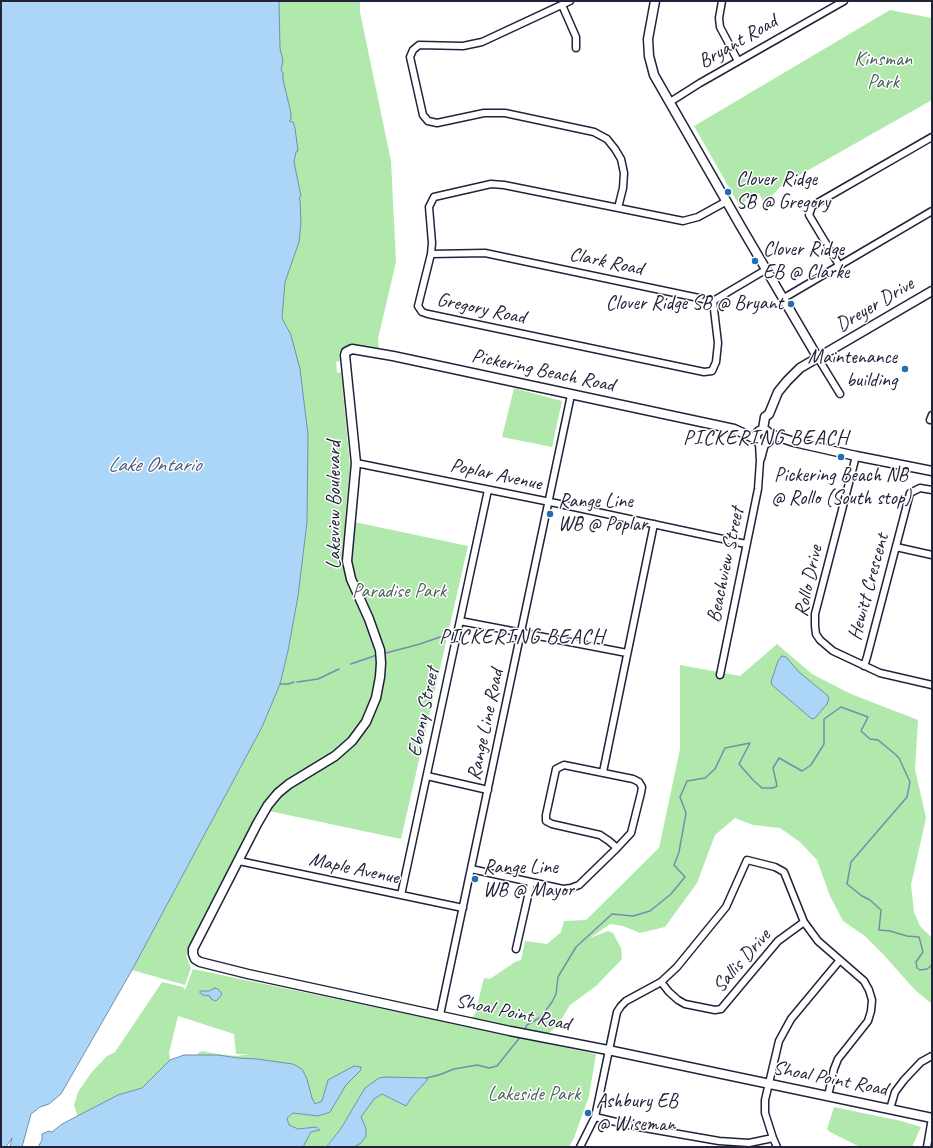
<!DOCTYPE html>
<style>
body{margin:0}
#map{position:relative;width:933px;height:1148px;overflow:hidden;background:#fff;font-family:Caveat,sans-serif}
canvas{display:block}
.frame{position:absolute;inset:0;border:2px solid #22223b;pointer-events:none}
</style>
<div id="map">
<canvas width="933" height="1148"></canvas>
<div class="frame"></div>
</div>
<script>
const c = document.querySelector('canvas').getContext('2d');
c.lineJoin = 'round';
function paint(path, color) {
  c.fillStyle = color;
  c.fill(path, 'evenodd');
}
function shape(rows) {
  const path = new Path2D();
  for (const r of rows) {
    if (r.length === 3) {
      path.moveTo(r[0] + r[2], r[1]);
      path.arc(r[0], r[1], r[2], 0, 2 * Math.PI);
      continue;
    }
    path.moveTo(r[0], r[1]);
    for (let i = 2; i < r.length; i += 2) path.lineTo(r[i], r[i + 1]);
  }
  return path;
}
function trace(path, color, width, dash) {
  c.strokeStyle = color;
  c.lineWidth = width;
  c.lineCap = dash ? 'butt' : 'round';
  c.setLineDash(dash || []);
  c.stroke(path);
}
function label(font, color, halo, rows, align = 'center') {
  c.font = font + ' Caveat,sans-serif';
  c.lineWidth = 3;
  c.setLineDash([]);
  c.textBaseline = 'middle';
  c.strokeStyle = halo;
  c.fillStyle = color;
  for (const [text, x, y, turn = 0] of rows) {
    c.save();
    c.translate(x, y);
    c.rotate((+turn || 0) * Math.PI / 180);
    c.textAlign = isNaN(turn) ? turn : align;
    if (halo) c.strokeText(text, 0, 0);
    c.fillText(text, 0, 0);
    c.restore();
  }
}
paint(shape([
 [277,1,360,1,360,12,391,161,396,262,378,339,379,351,351,345,345,347,339,353,340,361,336,362,337,373,341,372,350,466,345,520,468,546,401,839,269,811,260,808,186,956,191,968,185,985,132,970,262,727,280,684,288,651,298,596,307,522,308,435,291,335,282,318,280,288,300,235,294,169,280,86],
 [890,10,932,18,932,100,782,185,764,204,759,193,739,205,694,126],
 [514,388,562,401,552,447,502,437],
 [777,644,812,674,851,694,918,720,915,769,926,818,911,885,914,912,920,926,932,938,932,1004,915,990,882,953,865,936,843,921,830,896,817,860,800,842,780,828,753,825,735,818,715,835,697,883,665,927,640,933,623,926,610,924,590,938,608,931,613,933,621,948,622,959,596,986,570,1005,558,1025,547,1035,543,1043,596,1054,589,1096,574,1138,569,1147,332,1147,365,1088,340,1130,325,1147,303,1147,311,1132,320,1129,316,1127,298,1129,289,1125,287,1118,293,1113,318,1116,329,1112,342,1092,324,1106,310,1103,196,1058,198,1053,202,1051,217,1054,236,1056,250,1054,236,1054,234,1034,178,1016,169,1053,170,1060,142,1088,118,1095,78,1117,74,1105,78,1092,91,1073,107,1056,115,1052,162,982,183,987,185,990,193,969,464,1026,475,1014,484,978,490,979,515,962,521,960,525,941,547,944,561,932,564,921,586,920,659,848,680,749,680,665,740,676],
 [834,1107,901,1121,921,1127,912,1147,860,1147,830,1132,827,1129]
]), '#b1e9ad');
const water = shape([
 [1,1,279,1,280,48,283,61,281,70,283,73,283,80,291,113,291,119,289,121,293,122,295,128,298,151,296,152,294,162,301,196,299,198,300,200,301,223,299,242,285,282,282,318,291,335,300,369,308,435,307,522,298,596,288,651,280,684,262,727,132,970,61,1094,49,1104,40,1107,31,1114,22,1147,10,1147,12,1138,6,1147,1,1147,1,1],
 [782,656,786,657,799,672,827,695,829,698,827,704,815,718,812,719,772,685,771,682,778,661,782,656],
 [215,988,218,989,222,994,220,997,216,1001,211,999,210,996,203,995,200,993,200,991,209,991,215,988],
 [184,1055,218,1055,238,1058,257,1059,293,1064,302,1069,307,1079,312,1098,315,1104,322,1101,328,1080,354,1066,361,1067,361,1070,346,1085,330,1112,318,1116,293,1113,287,1118,289,1125,298,1129,316,1127,320,1130,311,1132,303,1147,38,1147,42,1140,42,1134,49,1131,52,1132,62,1124,118,1095,142,1088,170,1060,184,1055],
 [387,1077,426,1078,428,1079,412,1097,406,1106,382,1094,374,1099,361,1117,366,1128,366,1136,361,1143,354,1147,326,1147,340,1130,365,1088,379,1078,387,1077]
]);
paint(water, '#acd6f7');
trace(water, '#758eac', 1);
trace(shape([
 [386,653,420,644,443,636],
 [351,664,377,655],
 [297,682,318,679,339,669],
 [280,684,288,684,294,682],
 [524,1031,527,1025,541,1017,552,1002,556,994,558,977,576,947,612,914,633,916,650,911,671,894,685,877,674,865,679,852,686,813,680,797,687,781,705,778,715,769,725,748,750,743,739,764,753,780,762,788,773,788,777,786,773,768,779,758,802,771,811,765,824,744,824,719,841,707,868,717,861,731,870,739,878,740,895,754,899,758,910,782,907,797,851,862,847,884,862,896,870,900,881,910,879,930,890,931,907,936,919,937,923,952,916,962,917,968,920,970,927,969,932,965],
 [426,1078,439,1075,454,1069,477,1065,489,1068,497,1066,521,1036]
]), '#758eac', 1.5);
const minor = shape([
 [570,1,482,42,463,46,419,45,413,50,410,57,423,115,428,121,437,123,484,113,505,113,594,132,607,139,615,149,621,159,624,173,623,188,618,208],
 [722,1,719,18,720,27,738,61],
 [562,5,576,37,576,48],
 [670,102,700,83,844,1],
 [431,254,485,253,713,301,767,269],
 [839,265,809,215,812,206,932,137],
 [784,298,932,211],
 [713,301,718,343,716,362,712,371,704,372,428,314,422,312,418,306,431,254,432,243,429,207,434,197,491,184,504,185,683,221,698,217,727,201],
 [818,358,840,394],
 [930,420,932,415],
 [856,456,815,614,815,626,816,634,820,640,833,651,880,673,932,685],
 [761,459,765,444],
 [356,463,555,503,746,544],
 [896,547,932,555],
 [460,621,627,653],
 [864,666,867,657,910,493,920,488,932,490],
 [720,675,758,489,760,461,759,443],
 [603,772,654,524],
 [427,776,488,790],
 [239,861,463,908],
 [471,869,563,889,571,888,579,885,617,848,631,833,641,793,642,787,639,782,633,779,564,765,556,769,546,815,546,821,552,824,600,835,609,841,617,848],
 [401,895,488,490],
 [516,949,531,883],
 [661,982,669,992,678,1000,685,1004,715,1010,721,1009,778,941,804,922],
 [440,1015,571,395],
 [890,1109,895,1092,904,1080,921,1062,932,1056],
 [595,1117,633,1126,719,1141,749,1143,773,1138],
 [580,1147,595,1117,617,1012,621,1006,626,1001,661,982,677,967,726,907,747,860,775,867,784,872,804,922,818,941,864,981,869,990,872,1000,871,1011,868,1021,838,1059,834,1069,828,1096],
 [777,1147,773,1138,765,1113,765,1100,779,1041,791,1019,840,960],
 [927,1147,932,1118]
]);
const tertiary = shape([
 [655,1,648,39,649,56,654,75,740,225,818,358],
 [763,429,765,417,769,414,778,392,787,381,800,368,932,291],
 [763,437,7],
 [770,434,794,442,856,456,932,471],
 [756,439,734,429,393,356,352,349,346,352,345,355,356,463,347,561,351,579,369,619,380,650,381,663,380,677,376,698,366,722,352,741,335,756,289,784,278,793,268,805,257,824,193,949,193,954,195,959,200,962,248,974,510,1031,608,1050,932,1118]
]);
trace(minor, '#22223b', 9);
trace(tertiary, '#22223b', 11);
trace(minor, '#fff', 6);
trace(tertiary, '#fff', 8);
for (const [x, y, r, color] of [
 [728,192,4,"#1f6fb2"],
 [755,261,4,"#1f6fb2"],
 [791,304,4,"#1f6fb2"],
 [905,369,4,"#1f6fb2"],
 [841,457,4,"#1f6fb2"],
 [550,514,4,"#1f6fb2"],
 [475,879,4,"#1f6fb2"],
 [588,1113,4,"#1f6fb2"]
]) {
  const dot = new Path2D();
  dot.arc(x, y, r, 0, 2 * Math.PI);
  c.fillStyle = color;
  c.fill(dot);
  trace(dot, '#fff', 1.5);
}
label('20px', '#22223b', '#fff', [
 ["Bryant Road",738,42,-30],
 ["Clark Road",606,262,12],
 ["Dreyer Drive",875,305,-31],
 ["Gregory Road",481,309,12],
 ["Pickering Beach Road",543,371,12],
 ["Poplar Avenue",496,475,12],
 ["Lakeview Boulevard",335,505,-90],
 ["Beachview Street",726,565,-78],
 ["Rollo Drive",809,581,-78],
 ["Hewitt Crescent",869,587,-75],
 ["Ebony Street",424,712,-78],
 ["Range Line Road",486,725,-78],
 ["Maple Avenue",354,869,12],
 ["Sallis Drive",742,961,-49],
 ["Shoal Point Road",513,1013,12],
 ["Shoal Point Road",830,1079,11]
]);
label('20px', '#4d5e5d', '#fff', [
 ["Kinsman",883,60],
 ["Park",883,83],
 ["Paradise Park",399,592],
 ["Lakeside Park",534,1095]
]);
label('20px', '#22223b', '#fff', [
 ["Clover Ridge",736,180],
 ["SB @ Gregory",736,203],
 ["Clover Ridge",763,250],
 ["EB @ Clarke",763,273],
 ["Clover Ridge SB @ Bryant",783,304,"right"],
 ["Maintenance",897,358,"right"],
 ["building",897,381,"right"],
 ["Pickering Beach NB",841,476,"center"],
 ["@ Rollo (South stop)",841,499,"center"],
 ["Range Line",558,502],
 ["WB @ Poplar",558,525],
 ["Range Line",483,868],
 ["WB @ Mayor",483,891],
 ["Ashbury EB",596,1102],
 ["@ Wiseman",596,1125]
], 'left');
c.letterSpacing = '1px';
label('21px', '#22223b', '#fff', [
 ["PICKERING BEACH",766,438],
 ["PICKERING BEACH",522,637]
]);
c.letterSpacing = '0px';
label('italic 21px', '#4b5873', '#fff', [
 ["Lake Ontario",154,465]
]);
</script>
